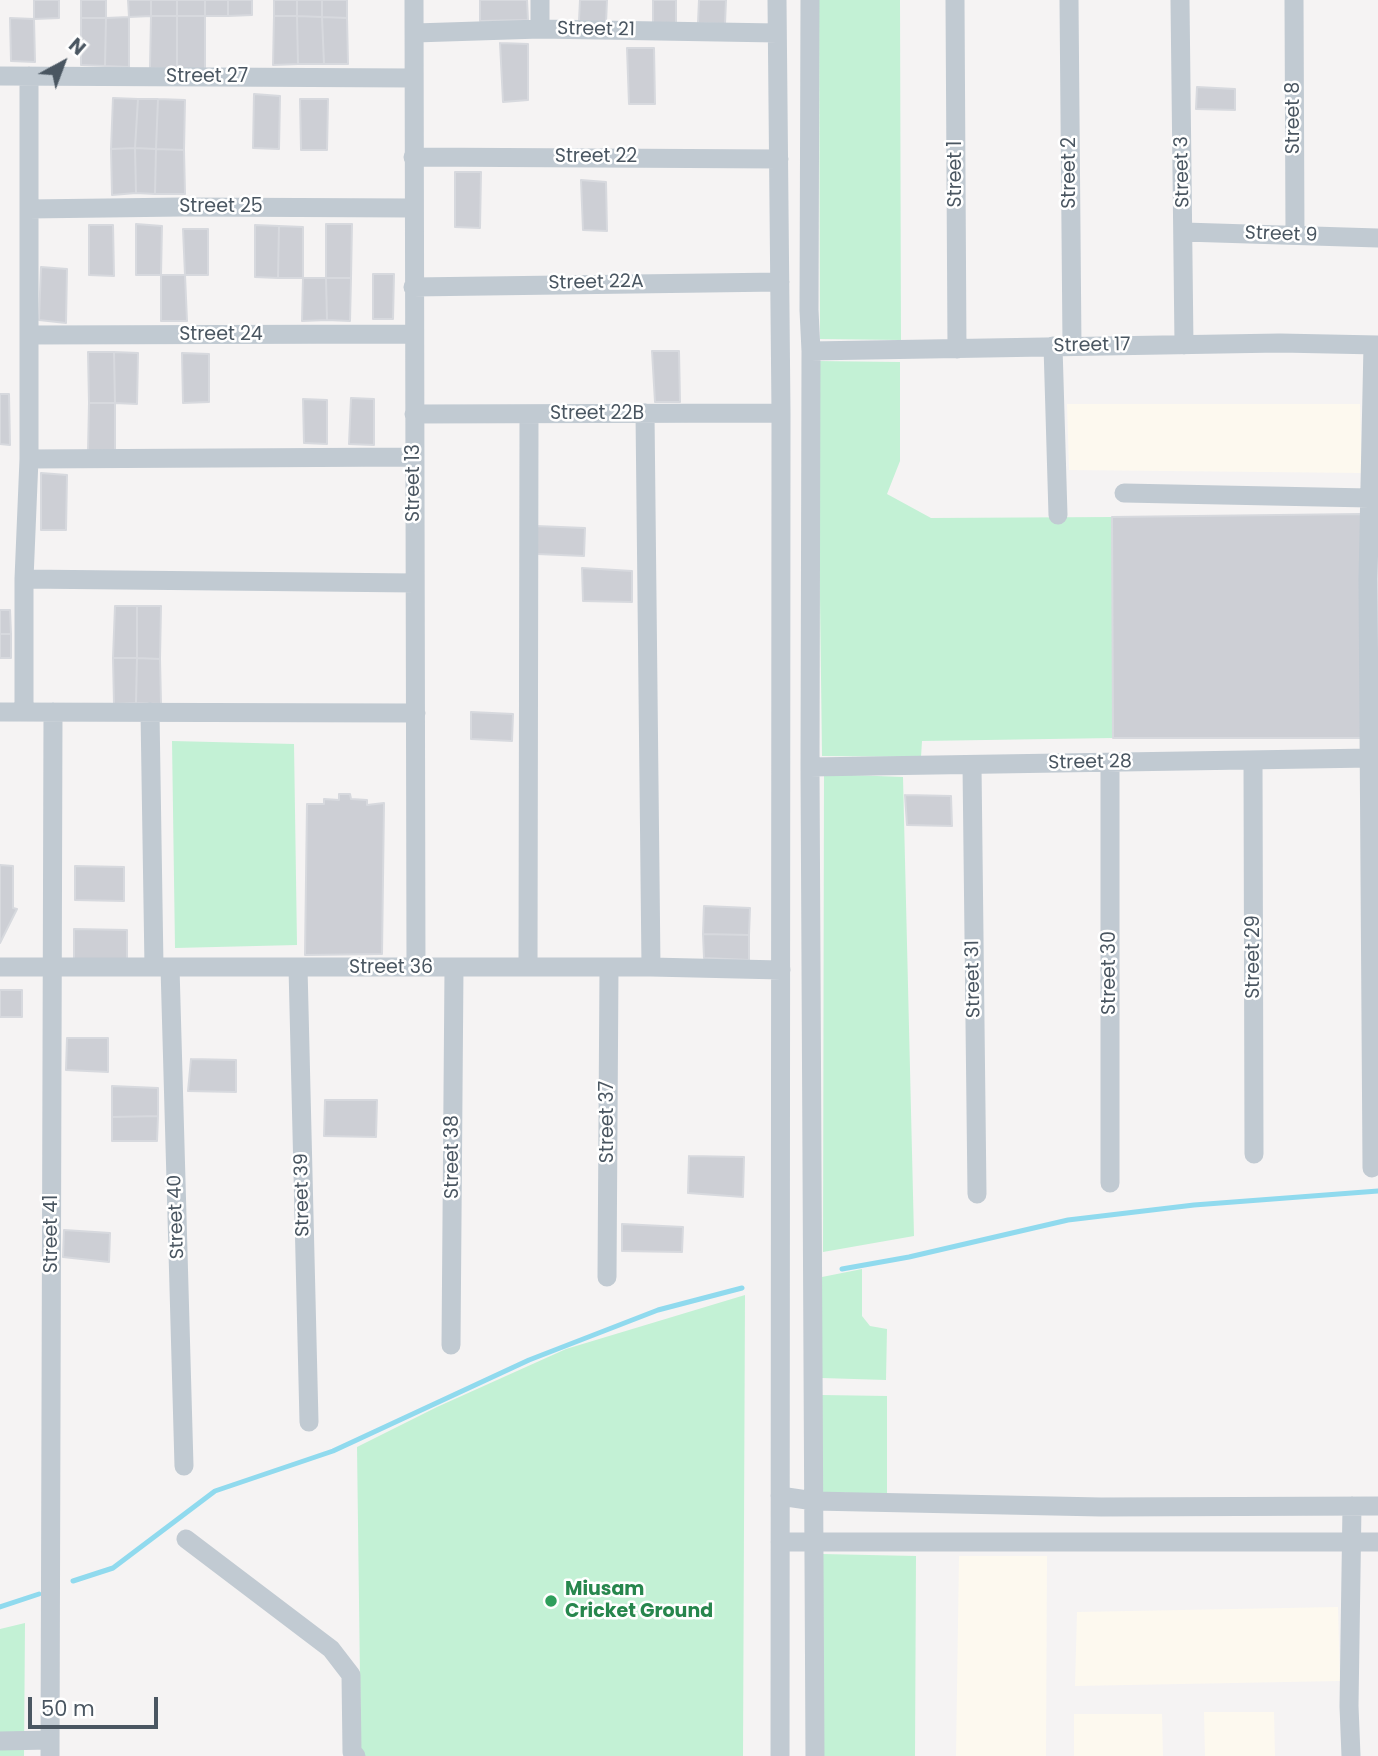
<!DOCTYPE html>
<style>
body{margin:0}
#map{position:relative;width:1378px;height:1756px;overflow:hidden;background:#f5f3f3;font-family:Poppins,sans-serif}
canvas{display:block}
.north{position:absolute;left:28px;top:28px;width:70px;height:70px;-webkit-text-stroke:5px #fff;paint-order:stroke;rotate:41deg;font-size:19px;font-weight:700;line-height:28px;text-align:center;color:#4a5661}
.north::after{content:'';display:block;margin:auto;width:24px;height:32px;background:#4a5661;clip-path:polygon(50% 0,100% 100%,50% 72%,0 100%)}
.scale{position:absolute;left:28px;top:1697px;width:130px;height:32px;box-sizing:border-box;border:4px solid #4a5661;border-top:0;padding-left:9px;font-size:21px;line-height:24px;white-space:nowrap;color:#4a5661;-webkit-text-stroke:5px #fff;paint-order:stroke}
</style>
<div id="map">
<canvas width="1378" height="1756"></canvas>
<div class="north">N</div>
<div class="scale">50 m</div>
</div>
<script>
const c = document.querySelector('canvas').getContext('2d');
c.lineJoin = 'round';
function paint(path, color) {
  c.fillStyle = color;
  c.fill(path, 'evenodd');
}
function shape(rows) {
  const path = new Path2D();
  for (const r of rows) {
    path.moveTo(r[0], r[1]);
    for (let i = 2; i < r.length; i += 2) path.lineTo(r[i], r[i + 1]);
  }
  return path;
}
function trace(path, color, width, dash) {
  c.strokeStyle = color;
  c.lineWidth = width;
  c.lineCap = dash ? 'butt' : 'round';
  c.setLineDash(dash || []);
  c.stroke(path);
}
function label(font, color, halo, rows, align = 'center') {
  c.font = font + ' Poppins,sans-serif';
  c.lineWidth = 5;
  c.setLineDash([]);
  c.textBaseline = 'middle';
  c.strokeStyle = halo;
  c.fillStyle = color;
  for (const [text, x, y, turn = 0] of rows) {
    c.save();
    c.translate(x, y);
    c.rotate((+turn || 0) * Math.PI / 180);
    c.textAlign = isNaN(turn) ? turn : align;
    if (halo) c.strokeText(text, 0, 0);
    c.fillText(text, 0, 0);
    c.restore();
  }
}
paint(shape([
 [1067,404,1360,404,1362,473,1069,470],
 [959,1556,1047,1556,1046,1756,956,1756],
 [1338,1607,1340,1681,1075,1686,1077,1612],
 [1204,1712,1274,1712,1275,1756,1205,1756],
 [1074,1714,1162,1714,1163,1756,1074,1756]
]), '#fdf9ef');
paint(shape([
 [819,0,900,0,901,340,820,339],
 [817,361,900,362,900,461,887,494,931,518,1112,517,1113,738,922,741,921,757,822,756],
 [172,741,294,744,297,945,175,948],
 [824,774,903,777,914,1236,823,1252],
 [862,1269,862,1316,870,1326,887,1329,886,1380,822,1378,822,1277],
 [745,1295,743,1756,361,1756,357,1447,437,1407,566,1349],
 [822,1395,887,1396,887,1494,822,1492],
 [822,1554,916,1556,915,1756,822,1756],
 [25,1623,24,1756,0,1756,0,1629]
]), '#c3f1d5');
trace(shape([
 [842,1269,909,1257,1068,1220,1194,1205,1378,1191],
 [73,1581,113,1568,215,1491,333,1451,529,1360,658,1310,742,1288],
 [0,1607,39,1594]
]), '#90daee', 5);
const building = shape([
 [34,0,59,0,59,18,34,19,34,0],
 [81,0,106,0,106,18,81,18,81,0],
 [128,0,151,0,151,16,129,17,128,0],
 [151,0,177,0,177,16,151,16,151,0],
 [177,0,205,0,205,16,177,16,177,0],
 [205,0,228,0,228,16,205,16,205,0],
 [228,0,252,0,252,15,228,16,228,0],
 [274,0,297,0,297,16,274,16,274,0],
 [297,0,322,0,322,17,297,16,297,0],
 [322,0,347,0,347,18,322,17,322,0],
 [480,0,527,0,528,20,480,21,480,0],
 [580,0,607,0,606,23,579,21,580,0],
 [653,0,676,0,676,24,653,23,653,0],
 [699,0,726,0,725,24,698,23,699,0],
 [151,16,177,16,177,69,150,68,151,16],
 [177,16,205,16,205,69,177,69,177,16],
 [274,16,297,16,298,64,273,65,274,16],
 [297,16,322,17,324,64,298,64,297,16],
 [129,17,129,67,105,66,106,18,129,17],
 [322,17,347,18,348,64,324,64,322,17],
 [10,18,34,19,35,62,11,61,10,18],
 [81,18,106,18,105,66,81,65,81,18],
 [500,43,528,44,528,100,503,102,500,43],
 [627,48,654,48,655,104,629,104,627,48],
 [1197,87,1235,89,1235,110,1196,109,1197,87],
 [254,94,280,96,279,149,253,148,254,94],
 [113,98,138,99,135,148,111,149,113,98],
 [138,99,158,99,156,149,135,148,138,99],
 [158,99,185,100,184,150,156,149,158,99],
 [300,99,328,99,327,150,301,150,300,99],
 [135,148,156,149,155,194,136,193,135,148],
 [135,148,136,193,112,195,111,149,135,148],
 [156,149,184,150,185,194,155,194,156,149],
 [455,172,481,172,480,228,455,227,455,172],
 [581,180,606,182,607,231,583,230,581,180],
 [136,224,162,226,161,275,136,275,136,224],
 [326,224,352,224,351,278,326,278,326,224],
 [89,225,113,225,114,276,89,275,89,225],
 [255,225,279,226,278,278,255,277,255,225],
 [279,226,303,227,303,278,278,278,279,226],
 [183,229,208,229,208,275,185,275,183,229],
 [41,267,67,269,66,323,39,320,41,267],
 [373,274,394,274,393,319,373,319,373,274],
 [161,275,185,275,187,321,161,321,161,275],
 [303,278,326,278,327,320,302,321,303,278],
 [326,278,351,278,350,321,327,320,326,278],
 [652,351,679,351,680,402,655,402,652,351],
 [88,352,114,352,115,403,89,403,88,352],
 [114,352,138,353,137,404,115,403,114,352],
 [182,353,209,354,209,402,183,403,182,353],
 [0,394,9,394,10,445,0,444,0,394],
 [351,398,374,399,374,445,349,444,351,398],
 [303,399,327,400,327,444,304,443,303,399],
 [89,403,115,403,115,452,88,452,89,403],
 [41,473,67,475,66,530,41,530,41,473],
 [1361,514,1363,738,1113,738,1112,517,1361,514],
 [536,526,585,528,584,556,537,554,536,526],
 [582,568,632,571,632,602,583,601,582,568],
 [115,606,137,606,137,658,113,658,115,606],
 [137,606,161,606,160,659,137,658,137,606],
 [0,610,10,610,11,634,0,634,0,610],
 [0,634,11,634,11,658,0,658,0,634],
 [113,658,137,658,136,703,114,704,113,658],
 [137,658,160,659,161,704,136,703,137,658],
 [471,712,513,714,512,741,471,739,471,712],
 [339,794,350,794,351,799,367,800,367,805,384,803,382,954,305,955,307,804,324,804,324,799,339,800,339,794],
 [905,795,951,796,952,826,907,825,905,795],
 [0,865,13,866,13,908,17,909,0,943,0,865],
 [75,866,124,867,124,901,75,900,75,866],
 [704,906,750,908,749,935,703,934,704,906],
 [74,929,127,930,127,959,74,959,74,929],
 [703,934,749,935,749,960,704,958,703,934],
 [0,990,22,990,22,1017,0,1017,0,990],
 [67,1038,108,1038,108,1072,66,1070,67,1038],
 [191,1059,236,1060,236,1092,188,1091,191,1059],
 [112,1086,158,1088,158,1116,112,1117,112,1086],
 [325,1100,377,1100,376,1137,324,1136,325,1100],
 [158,1116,157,1141,112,1141,112,1117,158,1116],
 [689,1156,744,1157,743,1197,688,1193,689,1156],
 [622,1224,683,1227,682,1252,622,1251,622,1224],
 [64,1230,110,1233,109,1262,63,1257,64,1230]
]);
paint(building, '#cdcfd5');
trace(building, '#d7d9de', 2);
trace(shape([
 [414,0,416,967],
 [777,0,781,413,780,1756],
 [810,0,809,310,811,351,810,767,815,1756],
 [955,0,957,349],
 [1069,0,1072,346],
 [1180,0,1184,345],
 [1294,0,1295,235],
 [540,29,540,0],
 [415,33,540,29,777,33],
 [0,76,414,78],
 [413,157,779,159],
 [29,209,183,207,413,208],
 [1184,232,1378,238],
 [413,287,780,282],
 [29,335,413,334],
 [1053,346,1058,515],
 [811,351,1280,343,1378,345],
 [645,413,651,967],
 [414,414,781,413],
 [29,459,414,457],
 [1124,493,1369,498],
 [24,579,415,583],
 [0,712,416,713],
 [24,712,24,579,29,459,29,76],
 [150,712,154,967],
 [1253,761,1254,1154],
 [972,765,977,1194],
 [810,767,1371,758],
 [0,967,651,967,781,970],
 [170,967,184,1466],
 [298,967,309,1422],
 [528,967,529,414],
 [1372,1168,1368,579,1373,345],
 [1110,1183,1110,763],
 [607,1277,609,967],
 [451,1345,454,968],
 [780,1496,814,1501,1101,1507,1378,1506],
 [186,1539,331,1649,351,1675,352,1752,356,1756],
 [780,1542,1378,1542],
 [0,1741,50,1740],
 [50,1756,53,712],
 [1351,1756,1349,1706,1352,1506]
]), '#c1cad2', 19);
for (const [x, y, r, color] of [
 [551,1601,7,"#2e9e5b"]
]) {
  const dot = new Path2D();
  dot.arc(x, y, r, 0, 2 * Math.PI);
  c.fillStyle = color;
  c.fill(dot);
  trace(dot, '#fff', 2.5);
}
label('19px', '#4a5661', '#fff', [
 ["Street 21",596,30,1],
 ["Street 27",207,77],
 ["Street 8",1294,118,-90],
 ["Street 22",596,157],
 ["Street 3",1183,172,-91],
 ["Street 2",1070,173,-90],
 ["Street 1",956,174,-90],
 ["Street 25",221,207],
 ["Street 9",1281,235,2],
 ["Street 22A",596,283,-1],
 ["Street 24",221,335],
 ["Street 17",1092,346,-1],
 ["Street 22B",597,414],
 ["Street 13",414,483,-90],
 ["Street 28",1090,763,-1],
 ["Street 29",1254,957,-90],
 ["Street 36",391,968],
 ["Street 30",1110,973,-90],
 ["Street 31",974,979,-91],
 ["Street 37",608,1122,-90],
 ["Street 38",453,1157,-90],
 ["Street 39",303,1195,-91],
 ["Street 40",177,1217,-92],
 ["Street 41",52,1234,-90]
]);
label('bold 19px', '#27864d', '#fff', [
 ["Miusam",565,1590],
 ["Cricket Ground",565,1612]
], 'left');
</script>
